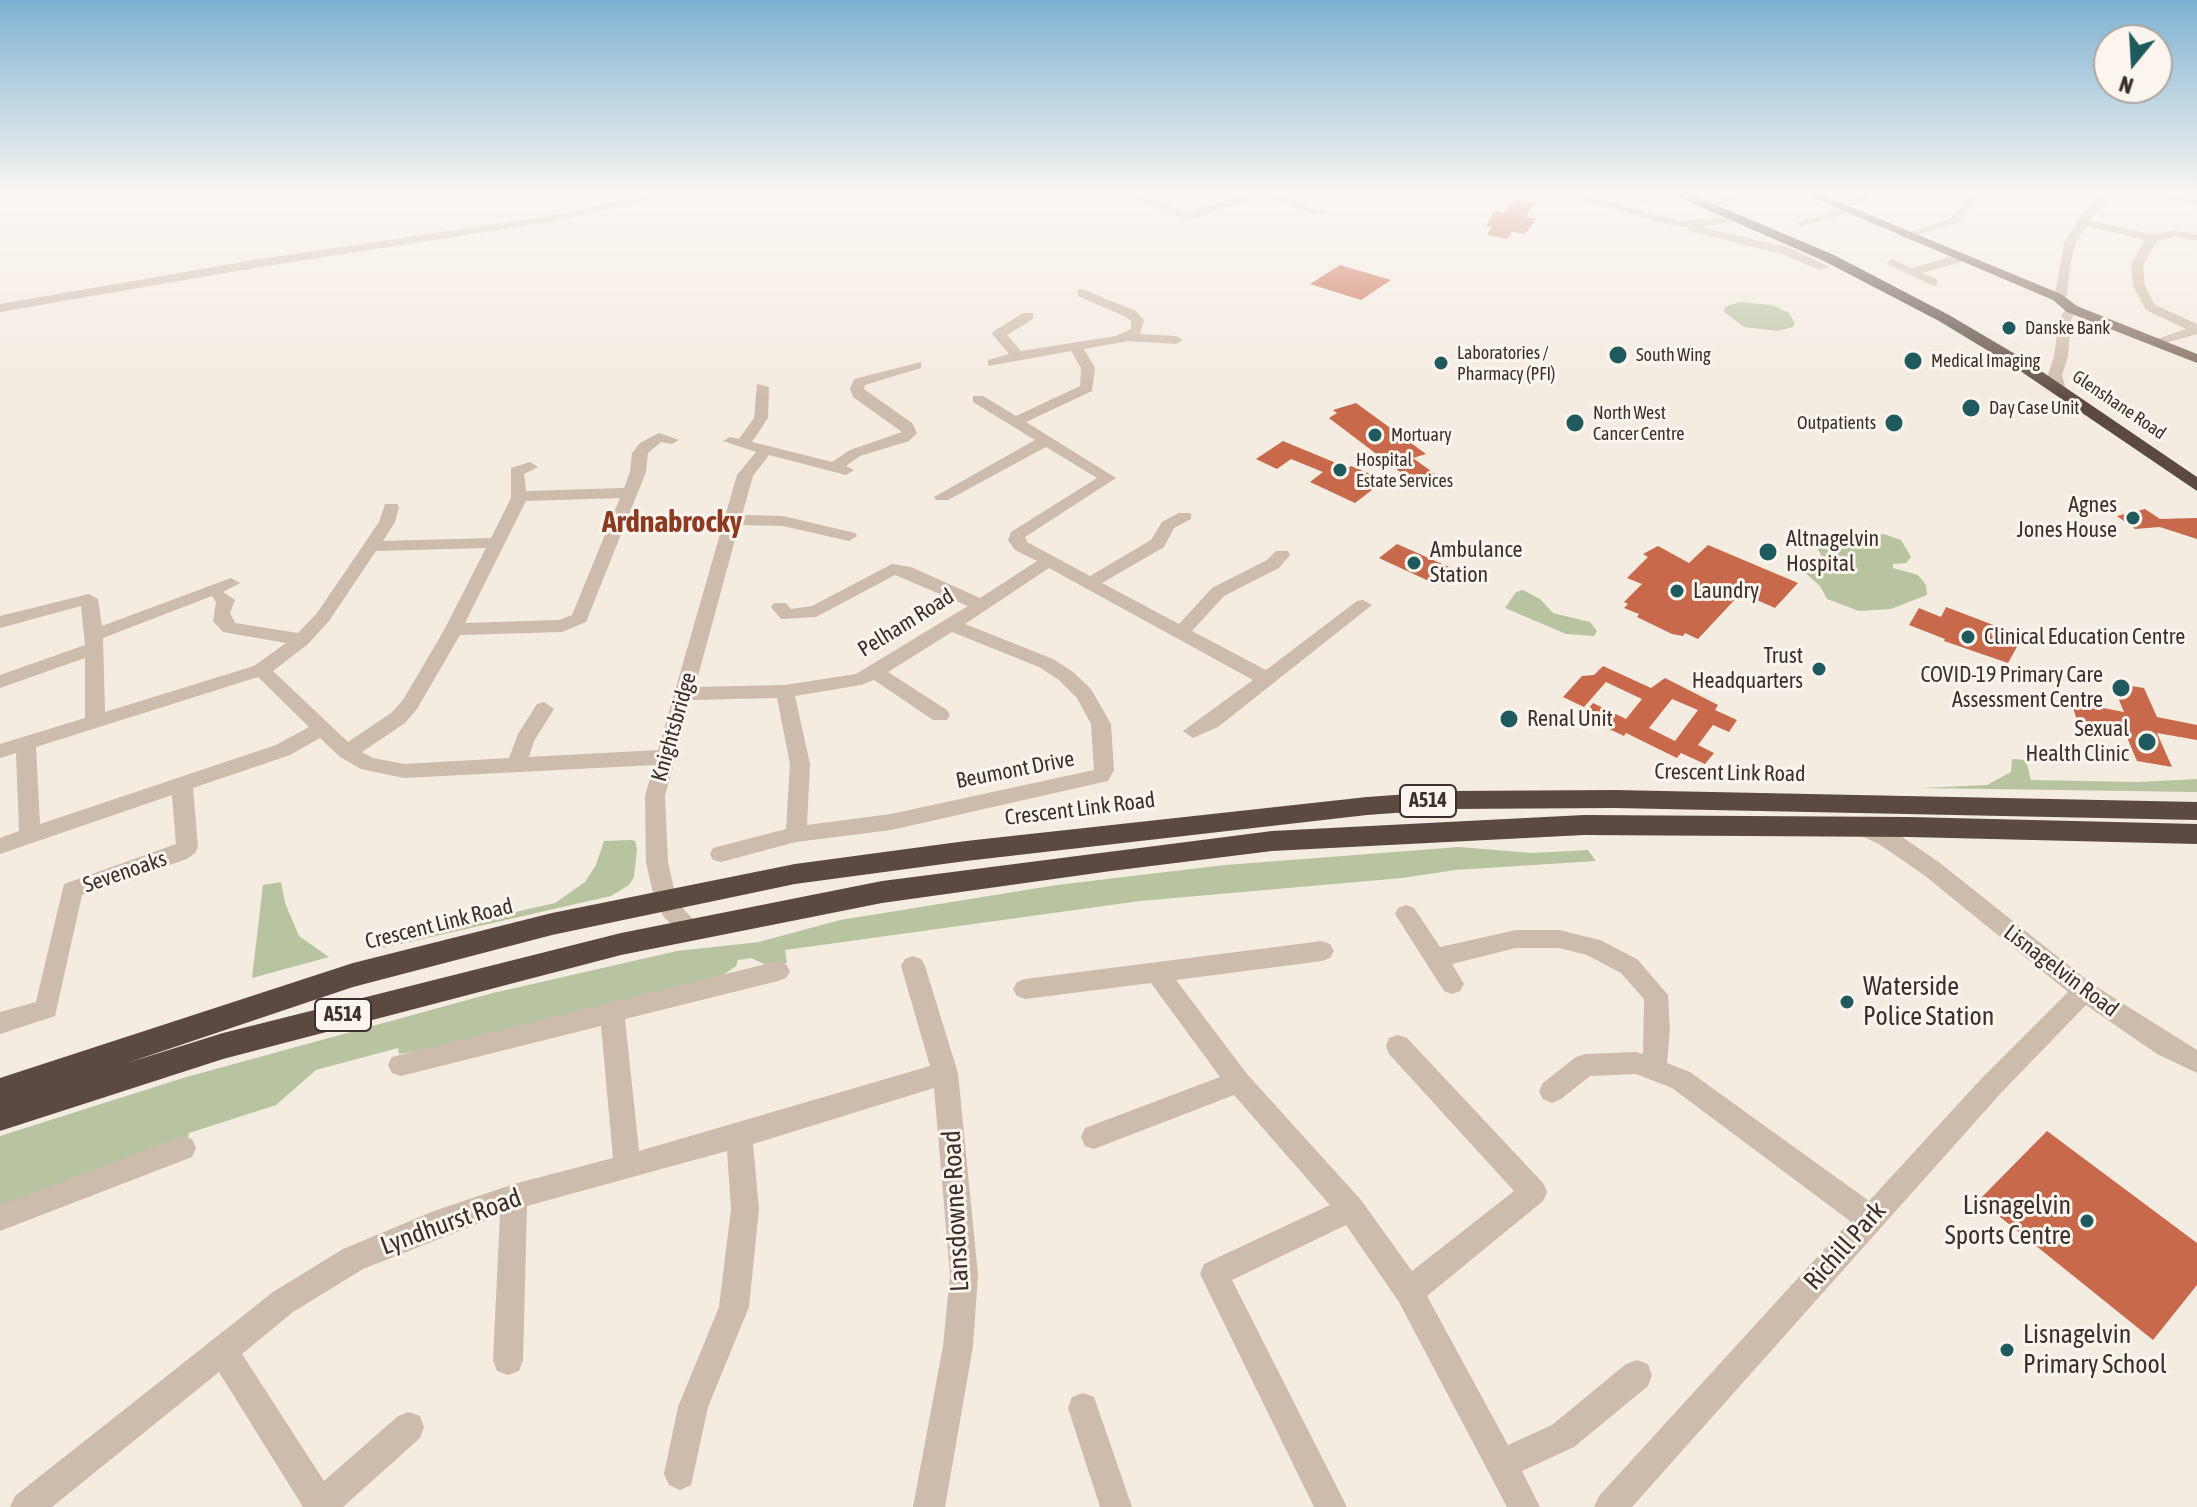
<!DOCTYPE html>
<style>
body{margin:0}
#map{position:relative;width:2197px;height:1507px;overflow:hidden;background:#f4ebe1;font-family:"Asap Condensed",sans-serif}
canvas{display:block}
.north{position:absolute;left:2093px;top:24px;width:80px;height:80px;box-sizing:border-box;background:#fbf5ee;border:2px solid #aea6a0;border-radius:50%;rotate:198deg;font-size:22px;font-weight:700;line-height:32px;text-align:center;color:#3b302b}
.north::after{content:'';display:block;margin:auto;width:28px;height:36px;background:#1f5a5e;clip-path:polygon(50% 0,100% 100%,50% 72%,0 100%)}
</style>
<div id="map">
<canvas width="2197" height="1507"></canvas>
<div class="north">N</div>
</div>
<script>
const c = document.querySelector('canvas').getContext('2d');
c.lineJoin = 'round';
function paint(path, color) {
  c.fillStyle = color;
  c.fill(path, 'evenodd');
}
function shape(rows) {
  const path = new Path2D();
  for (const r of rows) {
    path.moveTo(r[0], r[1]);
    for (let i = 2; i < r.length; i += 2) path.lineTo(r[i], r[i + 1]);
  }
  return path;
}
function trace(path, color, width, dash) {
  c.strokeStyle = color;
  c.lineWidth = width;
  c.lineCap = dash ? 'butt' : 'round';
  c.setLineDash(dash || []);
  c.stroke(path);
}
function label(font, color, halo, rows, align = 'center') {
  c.font = font + ' "Asap Condensed",sans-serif';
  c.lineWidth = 6;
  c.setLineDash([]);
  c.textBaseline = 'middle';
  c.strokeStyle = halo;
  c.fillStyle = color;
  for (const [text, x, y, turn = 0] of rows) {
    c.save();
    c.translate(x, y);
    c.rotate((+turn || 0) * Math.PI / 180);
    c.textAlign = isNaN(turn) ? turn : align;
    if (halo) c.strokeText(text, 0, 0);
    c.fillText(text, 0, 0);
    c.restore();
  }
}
paint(shape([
 [1739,302,1772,305,1789,313,1795,323,1793,327,1778,331,1744,327,1724,312,1725,307],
 [1884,534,1901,540,1911,557,1906,563,1893,564,1893,568,1918,575,1926,585,1927,595,1891,609,1859,611,1827,599,1820,586,1789,559,1790,556,1815,563,1823,560,1816,544],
 [1523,590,1540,599,1553,613,1590,622,1597,631,1594,636,1566,634,1505,608,1516,592],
 [2012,759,2026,760,2031,780,2139,782,2197,779,2197,792,1920,788,1987,785,2011,772],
 [604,841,631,840,635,841,637,849,634,877,629,885,611,896,383,948,374,944,555,903,585,882,596,865],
 [1459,847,1532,853,1588,850,1596,861,1455,870,1402,878,1140,901,785,950,787,963,766,965,751,958,738,960,736,966,720,977,463,1044,399,1054,398,1048,316,1070,276,1105,189,1133,188,1139,0,1212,0,1136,183,1078,493,993,677,951,759,942,840,920,1057,885,1225,865],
 [281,882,285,903,299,936,329,957,252,978,263,885]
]), '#b8c4a0');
paint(shape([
 [1515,200,1535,203,1525,217,1536,219,1525,234,1512,232,1507,239,1487,235,1492,227,1486,226,1494,211,1504,213],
 [1340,265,1391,280,1361,300,1310,284],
 [1356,403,1426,454,1413,458,1435,474,1412,481,1329,418,1337,413,1333,410],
 [1283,441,1348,468,1351,466,1385,480,1355,503,1310,482,1323,472,1291,459,1277,469,1256,459],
 [2145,509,2160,519,2197,518,2197,539,2160,527,2135,529,2117,516],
 [1397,544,1449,567,1431,582,1379,558],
 [1708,545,1798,583,1775,608,1741,593,1698,639,1685,633,1683,636,1672,634,1637,617,1639,614,1624,608,1628,604,1624,602,1642,584,1627,578,1648,557,1643,554,1658,546,1689,563],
 [1946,607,1996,626,1991,635,2018,645,2008,663,1944,641,1945,639,1909,625,1919,608,1941,617],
 [1603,666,1651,688,1665,678,1718,705,1715,710,1737,720,1729,732,1713,725,1698,745,1714,753,1705,764,1681,753,1677,758,1626,733,1624,736,1582,716,1593,703,1626,719,1642,699,1606,682,1584,707,1563,697,1582,676,1594,675],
 [1672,699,1698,710,1675,741,1649,728],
 [2112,683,2144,688,2157,717,2197,725,2197,740,2157,733,2172,767,2137,761,2123,728,2077,720,2071,702,2124,712],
 [2047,1131,2197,1243,2197,1285,2153,1340,1979,1200]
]), '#c8694b');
paint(shape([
 [664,191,686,191,556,221,260,267,0,312,0,304,260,259,556,215,664,191],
 [1139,191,1137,194,1189,213,1252,191,1271,191,1325,213,1315,215,1262,195,1189,220,1122,194,1139,191],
 [1365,191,1383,191,1368,197,1363,194,1365,191],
 [1551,191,1570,191,1678,221,1739,216,1739,220,1701,227,1790,248,1830,267,1820,270,1782,254,1689,231,1688,227,1674,226,1551,191],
 [1616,191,1632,191,1651,200,1646,203,1616,191],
 [1739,191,1756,191,1711,208,1701,206,1739,191],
 [1863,191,1874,191,1866,201,1837,209,1831,206,1858,197,1863,191],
 [1987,191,1977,197,1959,222,1905,239,1899,236,1951,218,1969,193,1987,191],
 [2106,191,2118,191,2089,220,2153,235,2174,230,2197,235,2197,241,2174,236,2157,241,2143,265,2145,286,2155,305,2197,324,2197,334,2155,346,2148,342,2186,329,2146,310,2133,286,2131,265,2145,240,2086,226,2076,243,2070,264,2067,296,2057,301,2051,297,2055,294,2064,243,2084,211,2106,191],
 [2121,191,2152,191,2197,198,2197,204,2121,191],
 [1847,208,1851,209,1851,213,1802,226,1796,223,1847,208],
 [1961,254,1965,255,1965,261,1922,273,1937,279,1937,285,1933,286,1886,263,1892,259,1912,268,1961,254],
 [1082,289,1136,311,1144,320,1140,334,1176,336,1183,340,1176,344,1128,341,1084,349,1095,368,1092,391,1026,422,1116,478,1025,537,1027,542,1090,576,1151,540,1162,522,1179,513,1191,513,1191,519,1174,528,1164,547,1102,583,1179,624,1212,588,1267,560,1276,551,1288,551,1290,555,1279,568,1224,596,1192,631,1266,670,1357,601,1363,600,1372,605,1218,727,1193,738,1183,731,1253,680,1049,568,965,624,1053,659,1073,672,1091,689,1111,724,1114,770,1108,781,891,830,796,842,721,862,713,860,710,854,713,848,786,829,790,764,777,698,691,700,665,796,668,862,674,889,680,905,702,929,699,936,691,938,683,936,663,916,652,889,646,862,645,796,654,765,404,778,361,769,340,757,320,738,290,755,193,788,198,847,195,853,187,859,82,895,55,1016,0,1034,0,1012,36,1002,64,884,176,844,172,795,0,854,0,838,19,831,16,753,0,758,0,744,85,718,85,658,0,688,0,675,85,645,81,606,0,628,0,616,89,594,98,599,102,626,231,578,240,583,223,592,235,600,230,613,235,623,298,633,317,613,379,522,385,504,397,504,399,507,395,522,383,541,491,538,511,498,511,468,530,462,538,467,524,474,526,491,624,488,630,472,632,453,640,443,659,433,679,440,672,444,661,442,648,453,646,472,586,622,562,632,460,635,417,709,405,723,362,752,373,758,404,764,509,758,518,734,537,704,544,702,554,709,534,741,529,757,658,750,737,475,756,452,723,441,730,437,739,439,754,418,757,384,769,387,768,418,752,442,832,462,850,450,902,432,853,397,850,389,854,379,921,362,921,368,865,385,864,389,912,423,917,433,909,441,860,456,846,466,854,470,846,475,769,455,753,476,742,515,783,516,855,533,857,536,849,541,783,526,739,525,695,687,785,685,856,674,968,606,895,575,816,617,781,619,771,607,774,603,786,603,791,609,812,606,892,564,911,567,980,598,1037,561,1015,550,1008,540,1011,532,1097,478,1046,447,948,500,936,500,934,497,1035,440,973,402,973,396,983,396,1016,416,1080,386,1081,368,1071,351,988,366,988,360,1009,354,992,334,994,331,1023,313,1033,313,1033,319,1007,335,1021,351,1116,336,1131,329,1131,321,1126,317,1078,296,1078,290,1082,289],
 [620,498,572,615,559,620,465,623,526,501,620,498],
 [486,548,443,632,403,700,391,713,348,742,273,671,308,644,329,621,376,551,486,548],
 [212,596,216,602,213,621,223,632,286,643,254,666,105,712,103,638,212,596],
 [952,632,1039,667,1059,680,1077,698,1091,724,1094,770,891,814,807,825,810,764,795,696,861,685,874,680,933,720,947,720,950,715,947,710,888,672,952,632],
 [258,677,309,727,276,745,40,824,36,747,258,677],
 [2072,305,2078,309,2071,320,2068,356,2062,375,2066,390,2059,394,2052,390,2048,375,2054,356,2059,320,2067,306,2072,305],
 [1862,819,1895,832,1940,863,2092,984,2197,1050,2197,1073,2157,1054,2086,1005,2000,1094,1632,1507,1594,1507,1599,1496,1850,1221,1672,1088,1636,1074,1590,1076,1561,1099,1552,1103,1543,1099,1539,1091,1543,1083,1576,1057,1585,1054,1636,1052,1643,1054,1644,999,1621,973,1587,955,1559,948,1516,948,1452,964,1464,984,1460,991,1452,994,1444,991,1395,914,1398,908,1406,905,1414,908,1440,947,1516,930,1559,930,1600,940,1637,959,1668,995,1670,1029,1667,1063,1690,1072,1869,1201,1982,1078,2068,992,1924,875,1879,844,1855,833,1851,827,1855,821,1862,819],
 [1322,941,1330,944,1334,951,1330,958,1322,961,1176,980,1247,1074,1361,1200,1412,1271,1514,1191,1389,1054,1386,1046,1389,1038,1398,1035,1407,1038,1543,1183,1547,1192,1543,1201,1427,1296,1508,1445,1552,1425,1626,1364,1637,1360,1648,1364,1652,1375,1648,1386,1574,1447,1522,1471,1540,1507,1507,1507,1399,1302,1346,1225,1232,1280,1347,1507,1314,1507,1200,1274,1204,1264,1330,1205,1234,1095,1094,1149,1085,1146,1081,1137,1085,1128,1220,1077,1151,983,1025,999,1017,996,1013,989,1017,982,1025,979,1322,941],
 [913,956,921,959,925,966,958,1073,978,1275,973,1346,945,1507,913,1507,943,1346,950,1275,934,1088,753,1144,759,1209,749,1307,708,1407,691,1485,680,1490,669,1485,664,1474,678,1407,719,1307,731,1209,727,1151,527,1206,523,1360,519,1371,508,1375,497,1371,493,1360,500,1215,363,1269,293,1312,242,1354,324,1481,398,1416,409,1412,420,1416,424,1427,420,1438,343,1507,303,1507,219,1372,52,1507,10,1507,15,1496,273,1292,343,1249,434,1211,514,1184,613,1158,601,1026,401,1076,392,1073,388,1065,392,1057,778,961,786,964,790,971,786,978,778,981,625,1019,639,1151,930,1066,901,966,905,959,913,956],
 [183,1136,192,1139,196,1148,192,1157,0,1231,0,1205,183,1136],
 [1083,1393,1094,1397,1132,1507,1100,1507,1068,1408,1072,1397,1083,1393]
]), '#cdbbac');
paint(shape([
 [1797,191,1812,191,2061,294,2077,306,2197,354,2197,363,2067,312,2053,300,1797,191]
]), '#7d675c');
paint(shape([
 [1665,191,1683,191,1834,255,1949,315,2022,358,2197,477,2197,491,2010,364,1939,321,1824,261,1665,191],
 [1615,790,2197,802,2197,820,1615,808,1450,809,1367,815,966,861,795,884,552,935,353,987,127,1063,223,1033,621,933,882,881,1272,831,1584,815,1909,817,2197,824,2197,844,1909,837,1584,835,1272,851,1111,871,882,903,621,955,223,1059,0,1131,0,1078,353,963,552,913,795,864,966,841,1367,797,1450,791,1615,790]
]), '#5c4a42');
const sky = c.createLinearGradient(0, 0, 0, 402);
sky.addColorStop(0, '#7eb2d2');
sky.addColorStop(0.48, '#faf6f2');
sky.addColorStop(1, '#faf6f200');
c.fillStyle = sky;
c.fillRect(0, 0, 2197, 402);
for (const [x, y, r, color] of [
 [2009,328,8,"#1f5a5e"],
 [1618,355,10,"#1f5a5e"],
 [1913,361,10,"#1f5a5e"],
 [1441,363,8,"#1f5a5e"],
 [1971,408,10,"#1f5a5e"],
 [1575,423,10,"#1f5a5e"],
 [1894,423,10,"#1f5a5e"],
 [1375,435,8,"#1f5a5e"],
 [1340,470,8,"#1f5a5e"],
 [2133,518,8,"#1f5a5e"],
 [1768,552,10,"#1f5a5e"],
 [1414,563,8,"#1f5a5e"],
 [1677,591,8,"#1f5a5e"],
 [1968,637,8,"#1f5a5e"],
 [1819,669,8,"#1f5a5e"],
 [2121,688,10,"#1f5a5e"],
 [1509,719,10,"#1f5a5e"],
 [2147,742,10,"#1f5a5e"],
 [1847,1002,8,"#1f5a5e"],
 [2087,1221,8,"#1f5a5e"],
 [2007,1350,8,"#1f5a5e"]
]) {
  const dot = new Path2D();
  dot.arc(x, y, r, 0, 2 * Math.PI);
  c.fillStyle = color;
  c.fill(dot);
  trace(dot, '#fbf5ee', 3);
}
label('18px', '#3b302b', '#fbf5ee', [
 ["Danske Bank",2025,328],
 ["Laboratories /",1457,353],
 ["Pharmacy (PFI)",1457,374],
 ["South Wing",1636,355],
 ["Medical Imaging",1931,361],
 ["Day Case Unit",1989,408],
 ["North West",1593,413],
 ["Cancer Centre",1593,434],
 ["Outpatients",1876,423,"right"],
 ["Mortuary",1391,435],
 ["Hospital",1356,460],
 ["Estate Services",1356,481]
], 'left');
label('18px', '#3b302b', '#fbf5ee', [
 ["Glenshane Road",2119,405,34]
]);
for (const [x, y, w] of [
 [1428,801,56],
 [343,1015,56]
]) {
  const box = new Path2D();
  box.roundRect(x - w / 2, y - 16, w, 32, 6);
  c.fillStyle = '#fbf5ee';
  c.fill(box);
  trace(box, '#3b302b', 2);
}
label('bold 20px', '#3b302b', null, [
 ["A514",1428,801],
 ["A514",343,1015]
]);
label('22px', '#3b302b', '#fbf5ee', [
 ["Agnes",2117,505,"right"],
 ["Jones House",2117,530,"right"],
 ["Altnagelvin",1786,539],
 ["Hospital",1786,564],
 ["Ambulance",1430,550],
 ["Station",1430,575],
 ["Laundry",1693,591],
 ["Clinical Education Centre",1984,637],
 ["Trust",1803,656,"right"],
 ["Headquarters",1803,681,"right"],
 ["COVID-19 Primary Care",2103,675,"right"],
 ["Assessment Centre",2103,700,"right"],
 ["Renal Unit",1527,719],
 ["Sexual",2129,729,"right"],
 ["Health Clinic",2129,754,"right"]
], 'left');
label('22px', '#3b302b', '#fbf5ee', [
 ["Pelham Road",906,623,-32],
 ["Knightsbridge",674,727,-74],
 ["Beumont Drive",1015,770,-11],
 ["Crescent Link Road",1730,773,1],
 ["Crescent Link Road",1080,809,-7],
 ["Sevenoaks",125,872,-19],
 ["Crescent Link Road",439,924,-14],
 ["Lisnagelvin Road",2061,971,37]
]);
label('26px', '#3b302b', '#fbf5ee', [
 ["Waterside",1863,987],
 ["Police Station",1863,1017],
 ["Lisnagelvin",2071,1206,"right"],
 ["Sports Centre",2071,1236,"right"],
 ["Lisnagelvin",2023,1335],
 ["Primary School",2023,1365]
], 'left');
label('26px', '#3b302b', '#fbf5ee', [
 ["Lansdowne Road",956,1211,-93],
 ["Lyndhurst Road",451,1222,-20],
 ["Richill Park",1845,1246,-48]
]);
label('bold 30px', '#8c3b22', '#fbf5ee', [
 ["Ardnabrocky",672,523]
]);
</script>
